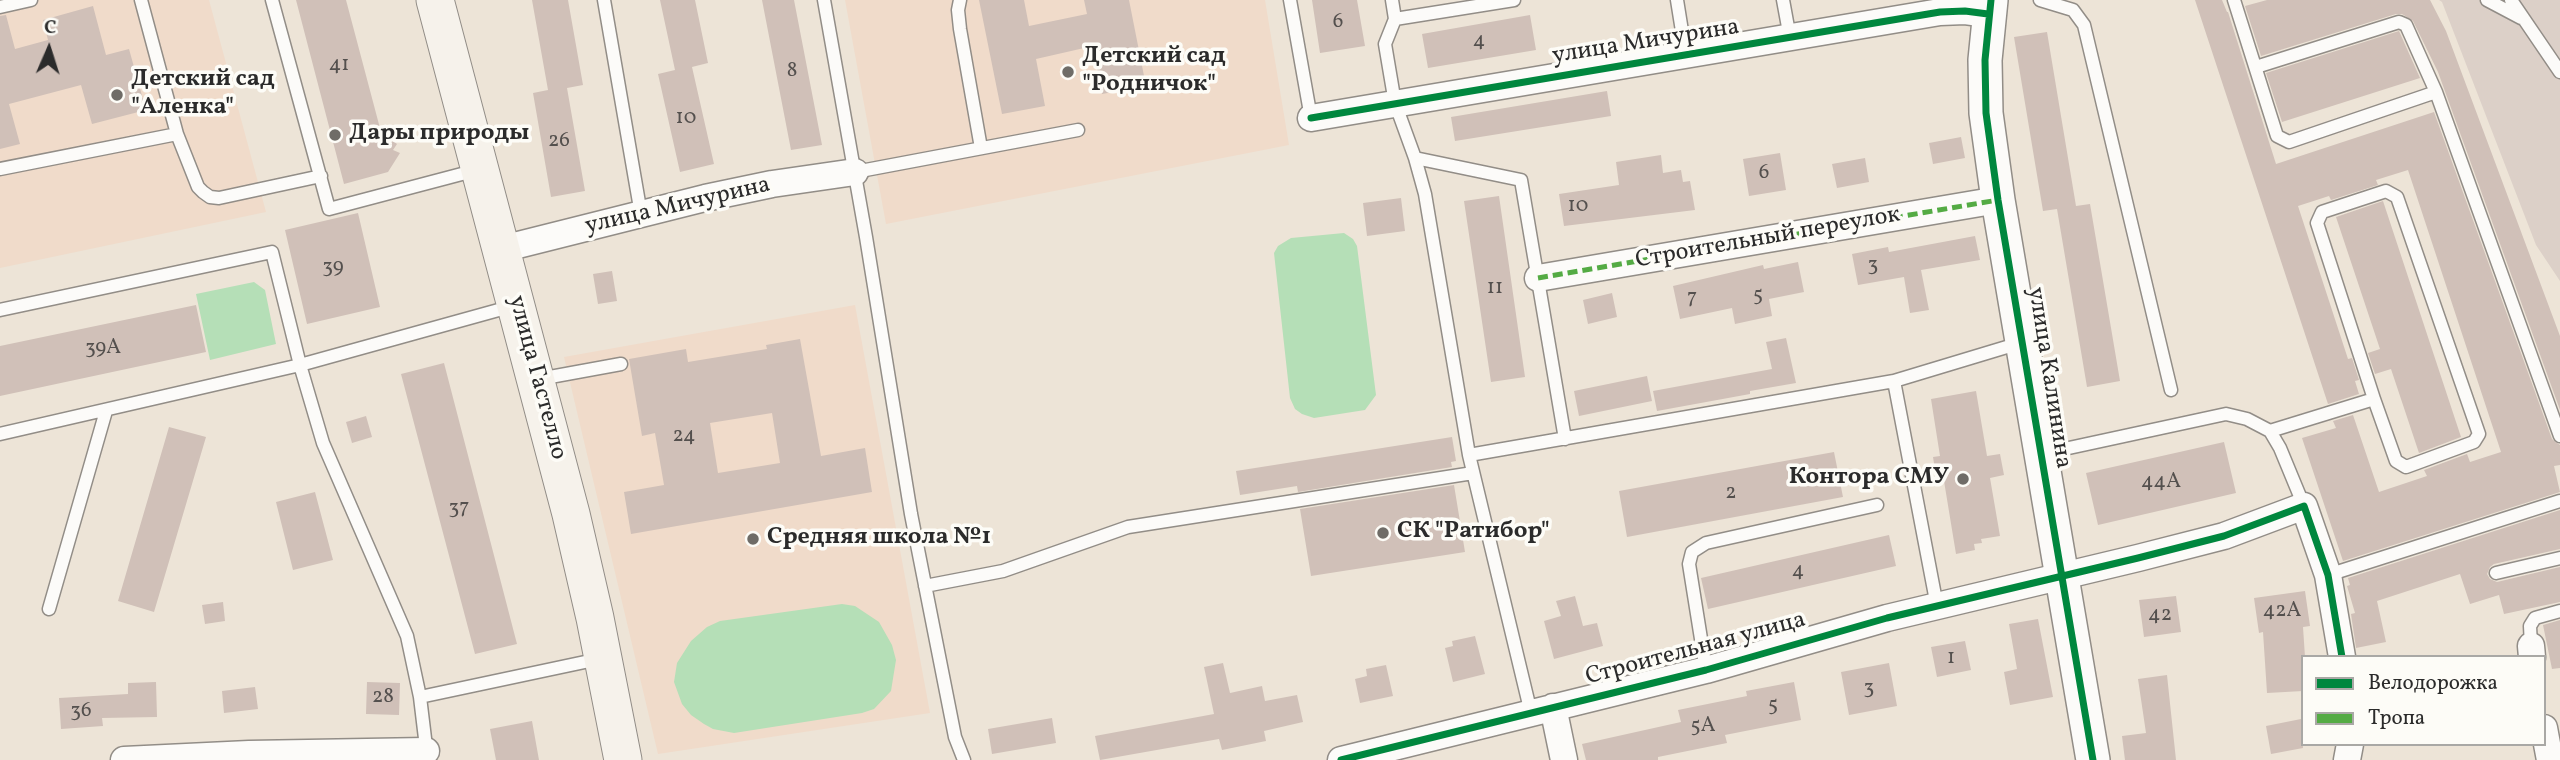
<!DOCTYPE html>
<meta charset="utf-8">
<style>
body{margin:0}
#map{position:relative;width:2560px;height:760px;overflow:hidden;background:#ede4d7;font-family:Vollkorn,serif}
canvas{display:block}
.legend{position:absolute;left:2301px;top:655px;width:245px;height:91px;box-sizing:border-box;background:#fdfcf7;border:2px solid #a9a8a5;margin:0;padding:9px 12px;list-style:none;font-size:21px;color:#2b2b2b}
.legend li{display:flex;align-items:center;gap:14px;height:35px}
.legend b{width:35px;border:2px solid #a9a8a5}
.north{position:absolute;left:14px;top:14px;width:70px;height:70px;-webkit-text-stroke:5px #fdfcf7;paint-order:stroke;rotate:3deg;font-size:19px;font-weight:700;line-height:28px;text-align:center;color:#2b2b2b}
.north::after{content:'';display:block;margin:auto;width:24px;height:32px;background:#2b2b2b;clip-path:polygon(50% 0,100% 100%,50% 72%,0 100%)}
</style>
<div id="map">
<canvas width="2560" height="760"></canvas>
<ul class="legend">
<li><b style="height:9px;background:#00873e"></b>Велодорожка</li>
<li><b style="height:9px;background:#54ab44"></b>Тропа</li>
</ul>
<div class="north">С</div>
</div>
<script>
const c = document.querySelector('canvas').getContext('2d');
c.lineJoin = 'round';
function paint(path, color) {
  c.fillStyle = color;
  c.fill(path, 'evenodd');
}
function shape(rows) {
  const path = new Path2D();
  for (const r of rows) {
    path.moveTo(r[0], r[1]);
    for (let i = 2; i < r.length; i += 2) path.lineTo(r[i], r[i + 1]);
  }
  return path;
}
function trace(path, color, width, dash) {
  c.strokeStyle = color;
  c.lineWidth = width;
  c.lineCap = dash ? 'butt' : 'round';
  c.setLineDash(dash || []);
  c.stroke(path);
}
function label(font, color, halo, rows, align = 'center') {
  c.font = font + ' Vollkorn,serif';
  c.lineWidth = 7;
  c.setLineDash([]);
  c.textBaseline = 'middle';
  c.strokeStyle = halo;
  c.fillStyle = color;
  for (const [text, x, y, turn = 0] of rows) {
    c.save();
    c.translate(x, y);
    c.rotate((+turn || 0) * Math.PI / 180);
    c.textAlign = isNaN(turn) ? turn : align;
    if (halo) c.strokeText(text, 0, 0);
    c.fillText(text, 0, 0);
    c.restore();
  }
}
paint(shape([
 [0,0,209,0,266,212,0,268],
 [845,0,1265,0,1289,145,886,224],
 [855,305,930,713,658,754,564,357]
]), '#f0dbca');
paint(shape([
 [2439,0,2560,0,2560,281,2536,245,2442,2]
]), '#dcd0c8');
paint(shape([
 [1344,233,1353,239,1357,246,1376,395,1365,410,1314,418,1302,414,1295,409,1290,398,1274,253,1278,246,1291,238],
 [254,282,265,290,276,344,210,360,196,294],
 [842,604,855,606,879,622,892,645,896,660,891,691,874,709,862,713,734,733,713,729,704,724,691,715,682,704,674,682,677,663,691,641,707,627,720,621]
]), '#b5dfb7');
paint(shape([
 [296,0,346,0,381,132,397,144,393,150,400,153,388,172,344,184],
 [532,0,568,0,583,85,567,88,585,191,551,197,533,93,548,90],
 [660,0,695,0,708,63,692,67,714,164,680,172,658,74,675,70],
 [762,0,794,0,822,145,791,150],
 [979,0,1024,0,1029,26,1087,14,1084,0,1129,0,1146,86,1102,94,1093,46,1036,59,1045,106,1002,114],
 [1312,0,1357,0,1365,46,1320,53],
 [2195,0,2222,0,2227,12,2228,12,2276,164,2434,112,2552,439,2560,445,2560,465,2554,466,2560,492,2343,561,2302,438,2336,428,2333,421,2353,415,2379,492,2427,476,2424,470,2467,454,2470,462,2501,452,2408,170,2376,180,2378,185,2331,200,2329,196,2298,206,2348,359,2352,358,2359,380,2355,381,2359,394,2328,404],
 [2267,0,2430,0,2446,31,2560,336,2560,410,2438,72,2413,21,2402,14,2396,14,2261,56,2245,6],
 [93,6,106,55,129,49,146,110,92,124,81,85,9,104,20,144,0,149,0,16,6,15,15,49,48,40,43,20],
 [1530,15,1536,50,1428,68,1422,34],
 [2399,31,2420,78,2282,122,2266,73],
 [2047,32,2076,206,2090,204,2120,381,2087,387,2057,209,2043,211,2014,37],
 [1607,91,1611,116,1455,141,1451,117],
 [1961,137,1965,158,1933,164,1929,143],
 [1780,153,1786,190,1749,196,1743,159],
 [1661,155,1663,173,1681,170,1683,182,1690,181,1695,210,1564,226,1559,194,1619,185,1616,162],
 [1865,158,1869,182,1837,188,1832,164],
 [1499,196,1525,377,1491,382,1464,201],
 [1401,198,1405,231,1367,236,1363,203],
 [2383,201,2461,437,2419,453,2391,369,2375,374,2368,353,2380,349,2336,217],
 [358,213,380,307,307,324,285,230],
 [1975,236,1980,260,1921,270,1929,310,1910,313,1904,277,1858,285,1852,254,1888,247,1889,252],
 [1798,262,1804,292,1769,299,1772,316,1735,324,1732,308,1680,319,1673,286,1763,265,1764,269],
 [612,271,617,301,598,304,593,274],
 [1612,293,1617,317,1588,324,1583,300],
 [196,305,206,352,0,396,0,346],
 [1786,338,1796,383,1750,391,1750,394,1657,411,1653,391,1772,369,1766,342],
 [800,339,821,456,865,448,872,492,631,534,624,492,664,485,655,433,642,436,629,359,686,349,688,362,767,349,766,345],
 [772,413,780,463,718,473,710,423],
 [444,363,517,644,475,654,401,374],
 [1647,376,1652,401,1579,416,1574,391],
 [1976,391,1987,456,2000,454,2004,475,1990,478,2000,536,1981,539,1982,543,1974,544,1975,550,1956,554,1944,481,1937,482,1933,457,1940,456,1931,399],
 [366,416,372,437,352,443,346,422],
 [169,427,206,437,154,612,118,601],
 [1452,437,1456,461,1451,462,1452,467,1298,492,1297,486,1240,495,1236,471],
 [2224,442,2236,493,2098,525,2086,473],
 [1834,452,1843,497,1627,537,1619,491],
 [1454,485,1465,552,1311,576,1300,509],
 [315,492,333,560,293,570,276,502],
 [2560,510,2560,549,2494,564,2490,567,2487,574,2490,579,2497,582,2560,567,2560,602,2504,614,2499,595,2470,604,2460,574,2377,601,2386,642,2356,648,2351,614,2355,613,2347,586,2350,585,2348,578],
 [1889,535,1896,566,1708,609,1701,578],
 [2305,591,2310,626,2303,627,2305,657,2303,657,2303,691,2267,693,2263,632,2259,633,2254,598],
 [1575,596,1583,626,1597,623,1603,646,1554,659,1544,621,1561,616,1556,601],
 [2176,596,2181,632,2144,637,2139,600],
 [223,602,225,621,205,624,202,605],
 [2038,619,2053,697,2010,705,2004,672,2017,669,2009,624],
 [2560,620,2560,668,2552,669,2543,625],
 [1475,636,1485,674,1453,682,1445,648,1453,646,1452,641],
 [1965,641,1971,670,1937,677,1931,647],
 [1223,663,1230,693,1262,686,1265,701,1297,695,1303,722,1264,731,1266,741,1222,750,1219,739,1100,760,1095,736,1214,714,1204,667],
 [1889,663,1897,706,1849,715,1841,672],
 [1386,665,1393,696,1360,703,1355,679,1367,676,1366,669],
 [2167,675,2176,760,2125,760,2122,736,2146,733,2138,679],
 [156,682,157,717,102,718,103,726,61,729,59,698,128,694,128,683],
 [367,682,400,683,399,715,366,714],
 [1794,682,1801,720,1725,735,1727,743,1658,757,1658,760,1586,760,1582,744,1681,722,1678,710,1747,696,1746,691],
 [255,687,258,709,224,713,222,691],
 [1052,718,1056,743,992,754,988,729],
 [2301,719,2303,748,2271,754,2266,726],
 [532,721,539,760,496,760,490,729]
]), '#d0c0b8');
const service = shape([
 [141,0,177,134,198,187,203,192,210,197,219,198,321,176],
 [272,0,329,209,477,170],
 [604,0,641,214],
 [824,0,866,237,911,514,955,737,964,760],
 [960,0,958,10,960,29,981,148],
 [1290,0,1311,118],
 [1392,0,1395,19,1385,44,1395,103,1415,158,1425,194,1469,455,1531,713],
 [1677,0,1686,56],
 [1783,0,1790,38],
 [2040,0,2073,10,2084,25,2171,390],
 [2234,0,2277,136,2289,142,2436,92],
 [2487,0,2521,18],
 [2511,0,2560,72],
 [0,7,31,0],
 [1395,19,1514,0],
 [2256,67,2399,22,2406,25,2436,92,2560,436],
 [1415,158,1521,180,1565,439],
 [0,169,177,134],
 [855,172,1078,130],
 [0,310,272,252,300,365,323,443,407,636,420,697],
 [539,379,621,364],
 [1894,381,1937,606],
 [2270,431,2374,399,2317,223,2322,212,2386,191,2397,197,2479,434,2474,442,2406,467,2396,461,2374,399],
 [0,434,300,365,513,306],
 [2041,454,2226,414,2247,419,2270,431,2280,448,2304,506],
 [1469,455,1894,381,2020,343],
 [2496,573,2560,558],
 [2328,575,2560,501],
 [925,586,1003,571,1128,527,1473,473],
 [49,609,106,411],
 [2531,646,2530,626,2535,618,2560,611],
 [1706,670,1689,564,1692,552,1706,543,1877,505],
 [427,755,420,697,599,659]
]);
const minor = shape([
 [1311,118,1940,12,1965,11,1988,14],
 [502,249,705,198,772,184,855,172],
 [1538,278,1998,200],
 [2531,646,2532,657],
 [1553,707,1564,760],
 [2544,728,2550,760],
 [124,760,249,754,426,751],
 [1341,760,1706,670,1887,618,2138,558,2224,536,2304,506,2328,575,2342,657],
 [2347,760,2350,744]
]);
const tertiary = shape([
 [1991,0,1985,60,1986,113,1998,200,2093,760]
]);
const secondary = shape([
 [435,0,571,514,595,618,623,760]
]);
trace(service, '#928d87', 15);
trace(minor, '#928d87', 29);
trace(tertiary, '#928d87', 36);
trace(secondary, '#928d87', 39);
trace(service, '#fcfbf9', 12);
trace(minor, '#fcfbf9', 26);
trace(tertiary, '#fcfbf9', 33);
trace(secondary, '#f6f2eb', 37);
trace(shape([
 [1538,278,1998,200]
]), '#54ab44', 5, [10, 5]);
trace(shape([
 [1991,0,1985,60,1986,113,1998,200,2093,760],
 [1311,118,1940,12,1965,11,1988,14],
 [1341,760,1706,670,1887,618,2138,558,2224,536,2304,506,2328,575,2342,657]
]), '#00873e', 7);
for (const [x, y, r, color] of [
 [1068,72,7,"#6f6c67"],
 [117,95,7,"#6f6c67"],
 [335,135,7,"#6f6c67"],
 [1963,479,7,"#6f6c67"],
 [1383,533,7,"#6f6c67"],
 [753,539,7,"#6f6c67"]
]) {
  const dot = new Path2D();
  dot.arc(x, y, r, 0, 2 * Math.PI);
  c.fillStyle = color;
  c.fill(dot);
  trace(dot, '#fdfcf7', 2.5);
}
label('21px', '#54504e', null, [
 ["6",1338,23],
 ["4",1479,42],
 ["41",339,66],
 ["8",792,72],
 ["10",686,119],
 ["26",559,142],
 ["6",1764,174],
 ["10",1578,207],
 ["3",1873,266],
 ["39",333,268],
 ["11",1495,289],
 ["5",1758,296],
 ["7",1692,299],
 ["39А",103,349],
 ["24",684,437],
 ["44А",2161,483],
 ["2",1731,494],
 ["37",459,509],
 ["4",1798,572],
 ["42А",2282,612],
 ["42",2160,616],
 ["1",1951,659],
 ["3",1869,689],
 ["28",383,698],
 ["5",1773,706],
 ["36",81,712],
 ["5А",1703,727]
]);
label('24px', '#2b2b2b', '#fdfcf7', [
 ["улица Мичурина",1646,43,-9],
 ["улица Мичурина",678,207,-13],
 ["Строительный переулок",1768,239,-10],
 ["улица Гастелло",536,378,75],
 ["улица Калинина",2048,378,81],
 ["Строительная улица",1696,650,-15]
]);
label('bold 24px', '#2b2b2b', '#fdfcf7', [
 ["Детский сад",1082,58],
 ["\"Родничок\"",1082,86],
 ["Детский сад",131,81],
 ["\"Аленка\"",131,109],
 ["Дары природы",349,135],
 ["Контора СМУ",1949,479,"right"],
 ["СК \"Ратибор\"",1397,533],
 ["Средняя школа №1",767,539]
], 'left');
</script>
